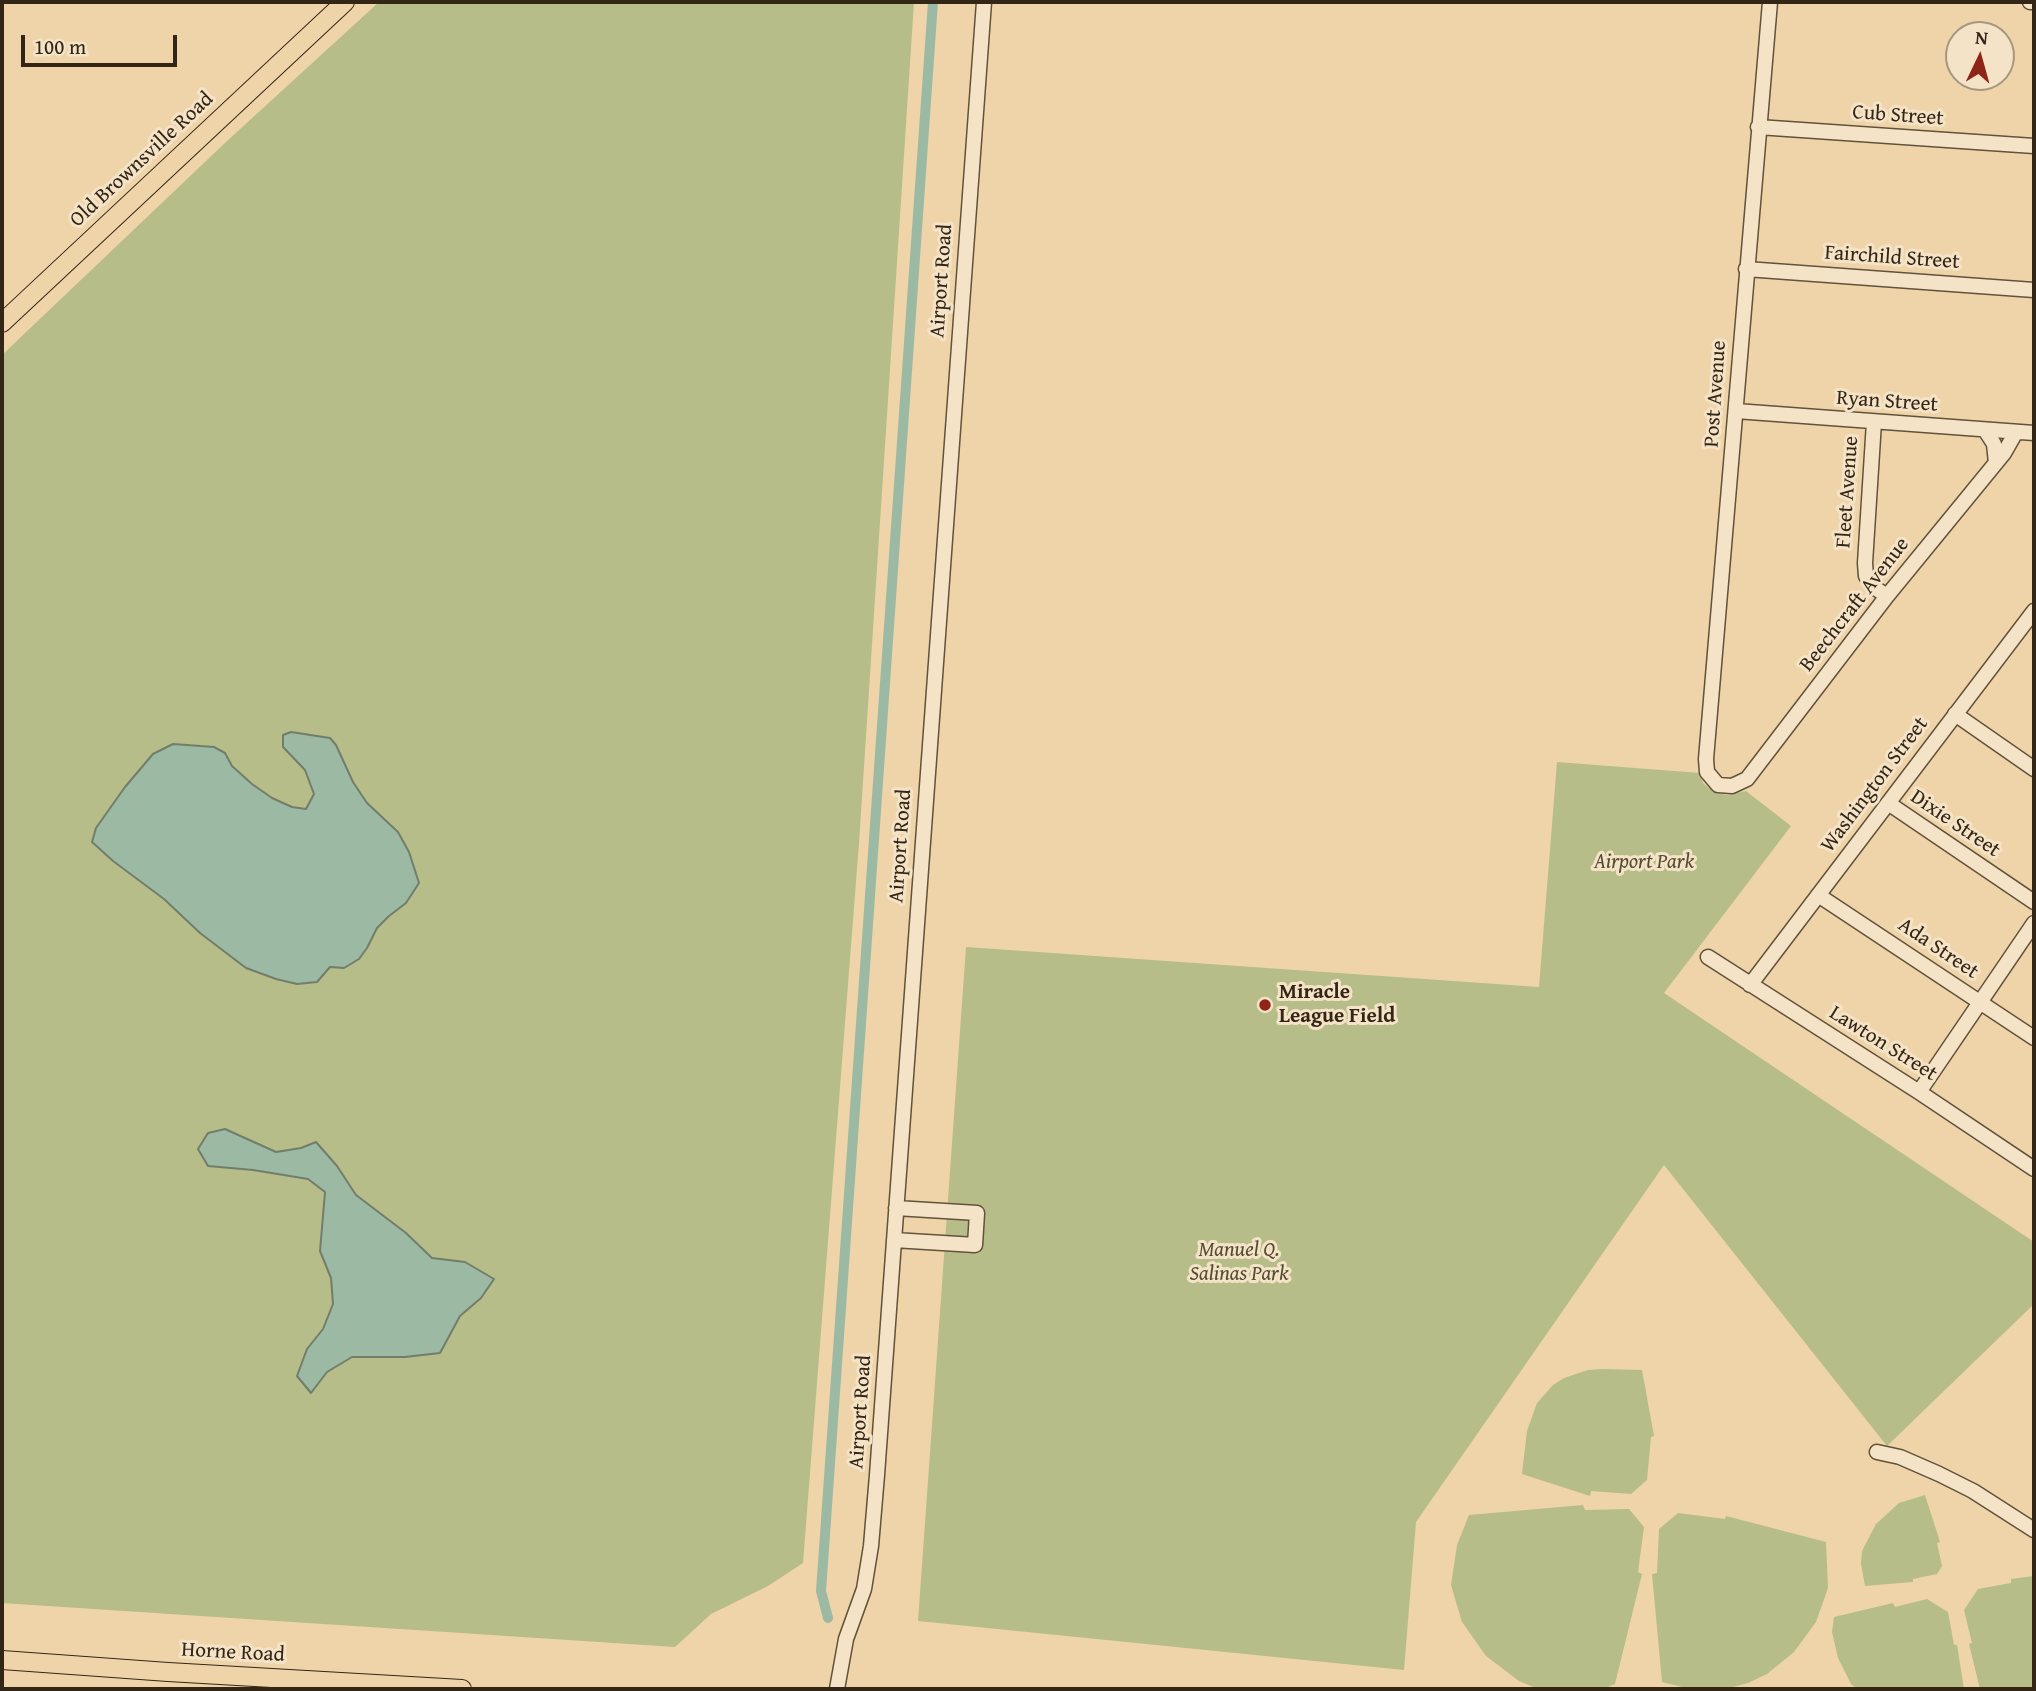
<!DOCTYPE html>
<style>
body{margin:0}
#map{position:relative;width:2036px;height:1691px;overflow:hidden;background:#eed4a8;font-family:"Gentium Book Plus",serif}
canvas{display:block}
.frame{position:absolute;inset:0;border:4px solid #342617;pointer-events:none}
.north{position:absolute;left:1945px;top:21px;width:70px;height:70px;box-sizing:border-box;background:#f4e3c6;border:2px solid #a79780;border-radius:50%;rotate:5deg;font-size:19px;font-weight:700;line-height:28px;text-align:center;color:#342617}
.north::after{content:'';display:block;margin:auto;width:24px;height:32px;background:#8f2418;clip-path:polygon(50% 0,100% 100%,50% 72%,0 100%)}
.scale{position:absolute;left:21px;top:35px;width:156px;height:32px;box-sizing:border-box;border:4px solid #342617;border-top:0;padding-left:9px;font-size:21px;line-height:24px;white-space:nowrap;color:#342617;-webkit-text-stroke:5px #f4e3c6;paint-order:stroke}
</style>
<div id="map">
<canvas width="2036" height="1691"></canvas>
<div class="frame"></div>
<div class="north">N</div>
<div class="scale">100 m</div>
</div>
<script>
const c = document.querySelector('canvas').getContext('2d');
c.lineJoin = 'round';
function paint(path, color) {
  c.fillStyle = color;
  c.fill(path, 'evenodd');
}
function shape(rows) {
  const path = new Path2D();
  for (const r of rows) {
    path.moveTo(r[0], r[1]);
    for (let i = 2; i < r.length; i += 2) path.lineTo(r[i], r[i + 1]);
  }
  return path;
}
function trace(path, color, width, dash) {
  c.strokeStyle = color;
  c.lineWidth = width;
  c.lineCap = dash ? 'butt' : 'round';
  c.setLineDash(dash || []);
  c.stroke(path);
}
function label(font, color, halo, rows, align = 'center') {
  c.font = font + ' "Gentium Book Plus",serif';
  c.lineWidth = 6;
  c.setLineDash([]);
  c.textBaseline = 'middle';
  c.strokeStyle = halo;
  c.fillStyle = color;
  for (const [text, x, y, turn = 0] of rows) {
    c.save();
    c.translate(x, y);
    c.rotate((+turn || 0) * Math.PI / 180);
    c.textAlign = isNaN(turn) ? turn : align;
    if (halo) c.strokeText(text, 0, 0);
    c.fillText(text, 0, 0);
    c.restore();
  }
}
paint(shape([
 [379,2,914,2,859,843,803,1563,768,1586,711,1614,675,1647,2,1603,2,355,227,141],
 [1557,762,1700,773,1703,783,1715,793,1728,795,1746,791,1791,826,1664,993,2034,1242,2034,1304,1887,1446,1664,1165,1416,1522,1404,1670,918,1621,966,947,1539,987],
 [1602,1369,1642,1370,1654,1436,1651,1437,1647,1480,1631,1494,1591,1491,1590,1496,1522,1474,1527,1431,1537,1403,1553,1385,1564,1378,1588,1370],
 [1925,1495,1940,1542,1937,1543,1942,1566,1937,1574,1913,1579,1913,1582,1865,1586,1861,1564,1862,1551,1876,1524,1899,1503],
 [1583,1505,1585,1510,1629,1509,1644,1527,1638,1572,1642,1574,1615,1684,1603,1689,1538,1689,1519,1681,1486,1656,1462,1622,1451,1585,1457,1545,1469,1515],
 [1678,1513,1725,1519,1726,1516,1826,1542,1828,1588,1816,1622,1794,1652,1767,1674,1748,1683,1725,1689,1690,1689,1662,1682,1652,1574,1657,1573,1659,1529],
 [2034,1576,2034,1687,2029,1689,1980,1689,1969,1644,1972,1643,1964,1610,1978,1589,2011,1583,2011,1579],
 [1927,1599,1948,1612,1954,1645,1957,1645,1964,1689,1857,1689,1851,1684,1838,1658,1832,1632,1834,1617,1893,1603,1895,1607]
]), '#b6bd89');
const water = shape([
 [291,732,330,738,336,745,353,782,367,803,398,832,409,852,419,883,406,903,389,916,377,928,367,948,359,959,344,968,330,967,317,982,297,984,276,979,246,968,200,933,164,899,113,861,92,842,96,828,125,787,153,754,173,744,214,747,225,753,232,766,252,784,272,798,292,807,306,809,314,794,305,770,283,747,283,735,291,732],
 [225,1129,276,1152,301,1148,316,1142,337,1166,356,1195,406,1233,432,1258,465,1262,494,1279,481,1298,460,1316,440,1353,405,1357,352,1357,327,1372,311,1393,297,1376,307,1349,323,1329,333,1304,331,1278,320,1251,325,1192,308,1179,253,1170,208,1166,198,1149,208,1133,225,1129]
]);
paint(water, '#9bb9a3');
trace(water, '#727e6b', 2);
trace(shape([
 [828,1618,821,1591,933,2]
]), '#9bb9a3', 10);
const minor = shape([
 [1770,2,1706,759,1707,772,1718,785,1732,786,1747,779,1887,596,2004,453,2016,432],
 [2030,2,2034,2],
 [1758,127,2034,146],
 [1746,269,2034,290],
 [1736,411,2034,433],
 [1874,422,1865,563,1866,576,1872,586,1887,596],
 [1985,430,1994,444,1996,463],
 [1955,714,2034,769],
 [1888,803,2034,902],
 [1818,895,2034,1038],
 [1708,957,1919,1092,2034,1169],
 [1750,985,2034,611],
 [1919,1092,2034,923],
 [894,1240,975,1245,977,1213,896,1208],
 [1877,1452,1900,1457,1939,1474,1973,1491,2034,1530],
 [837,1689,846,1639,864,1589,871,1546,877,1475,984,2]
]);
const major = shape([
 [2,323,345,2],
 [2,1660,168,1672,462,1689]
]);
trace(minor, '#62523b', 17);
trace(major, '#342617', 20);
trace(minor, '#f4e3c6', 14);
trace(major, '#eed4a8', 18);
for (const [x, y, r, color] of [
 [1265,1005,7,"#8f2418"]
]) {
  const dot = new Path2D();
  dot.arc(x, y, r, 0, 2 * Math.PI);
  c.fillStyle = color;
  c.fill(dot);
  trace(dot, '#f4e3c6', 2.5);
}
label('21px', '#342617', '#f4e3c6', [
 ["Cub Street",1898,116,4],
 ["Old Brownsville Road",142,160,-43],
 ["Fairchild Street",1892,258,4],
 ["Airport Road",942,281,-86],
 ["Post Avenue",1716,394,-86],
 ["Ryan Street",1887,402,4],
 ["Fleet Avenue",1848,492,-86],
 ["Beechcraft Avenue",1855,605,-52],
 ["Washington Street",1875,785,-53],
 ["Dixie Street",1955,824,34],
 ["Airport Road",901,846,-86],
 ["Ada Street",1938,949,34],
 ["Lawton Street",1883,1044,32],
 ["Airport Road",861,1412,-86],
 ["Horne Road",233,1653,3]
]);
label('italic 21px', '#544c34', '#f4e3c6', [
 ["Airport Park",1644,863],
 ["Manuel Q.",1239,1251],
 ["Salinas Park",1239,1275]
]);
label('bold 21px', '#342617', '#f4e3c6', [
 ["Miracle",1279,993],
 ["League Field",1279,1017]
], 'left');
</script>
